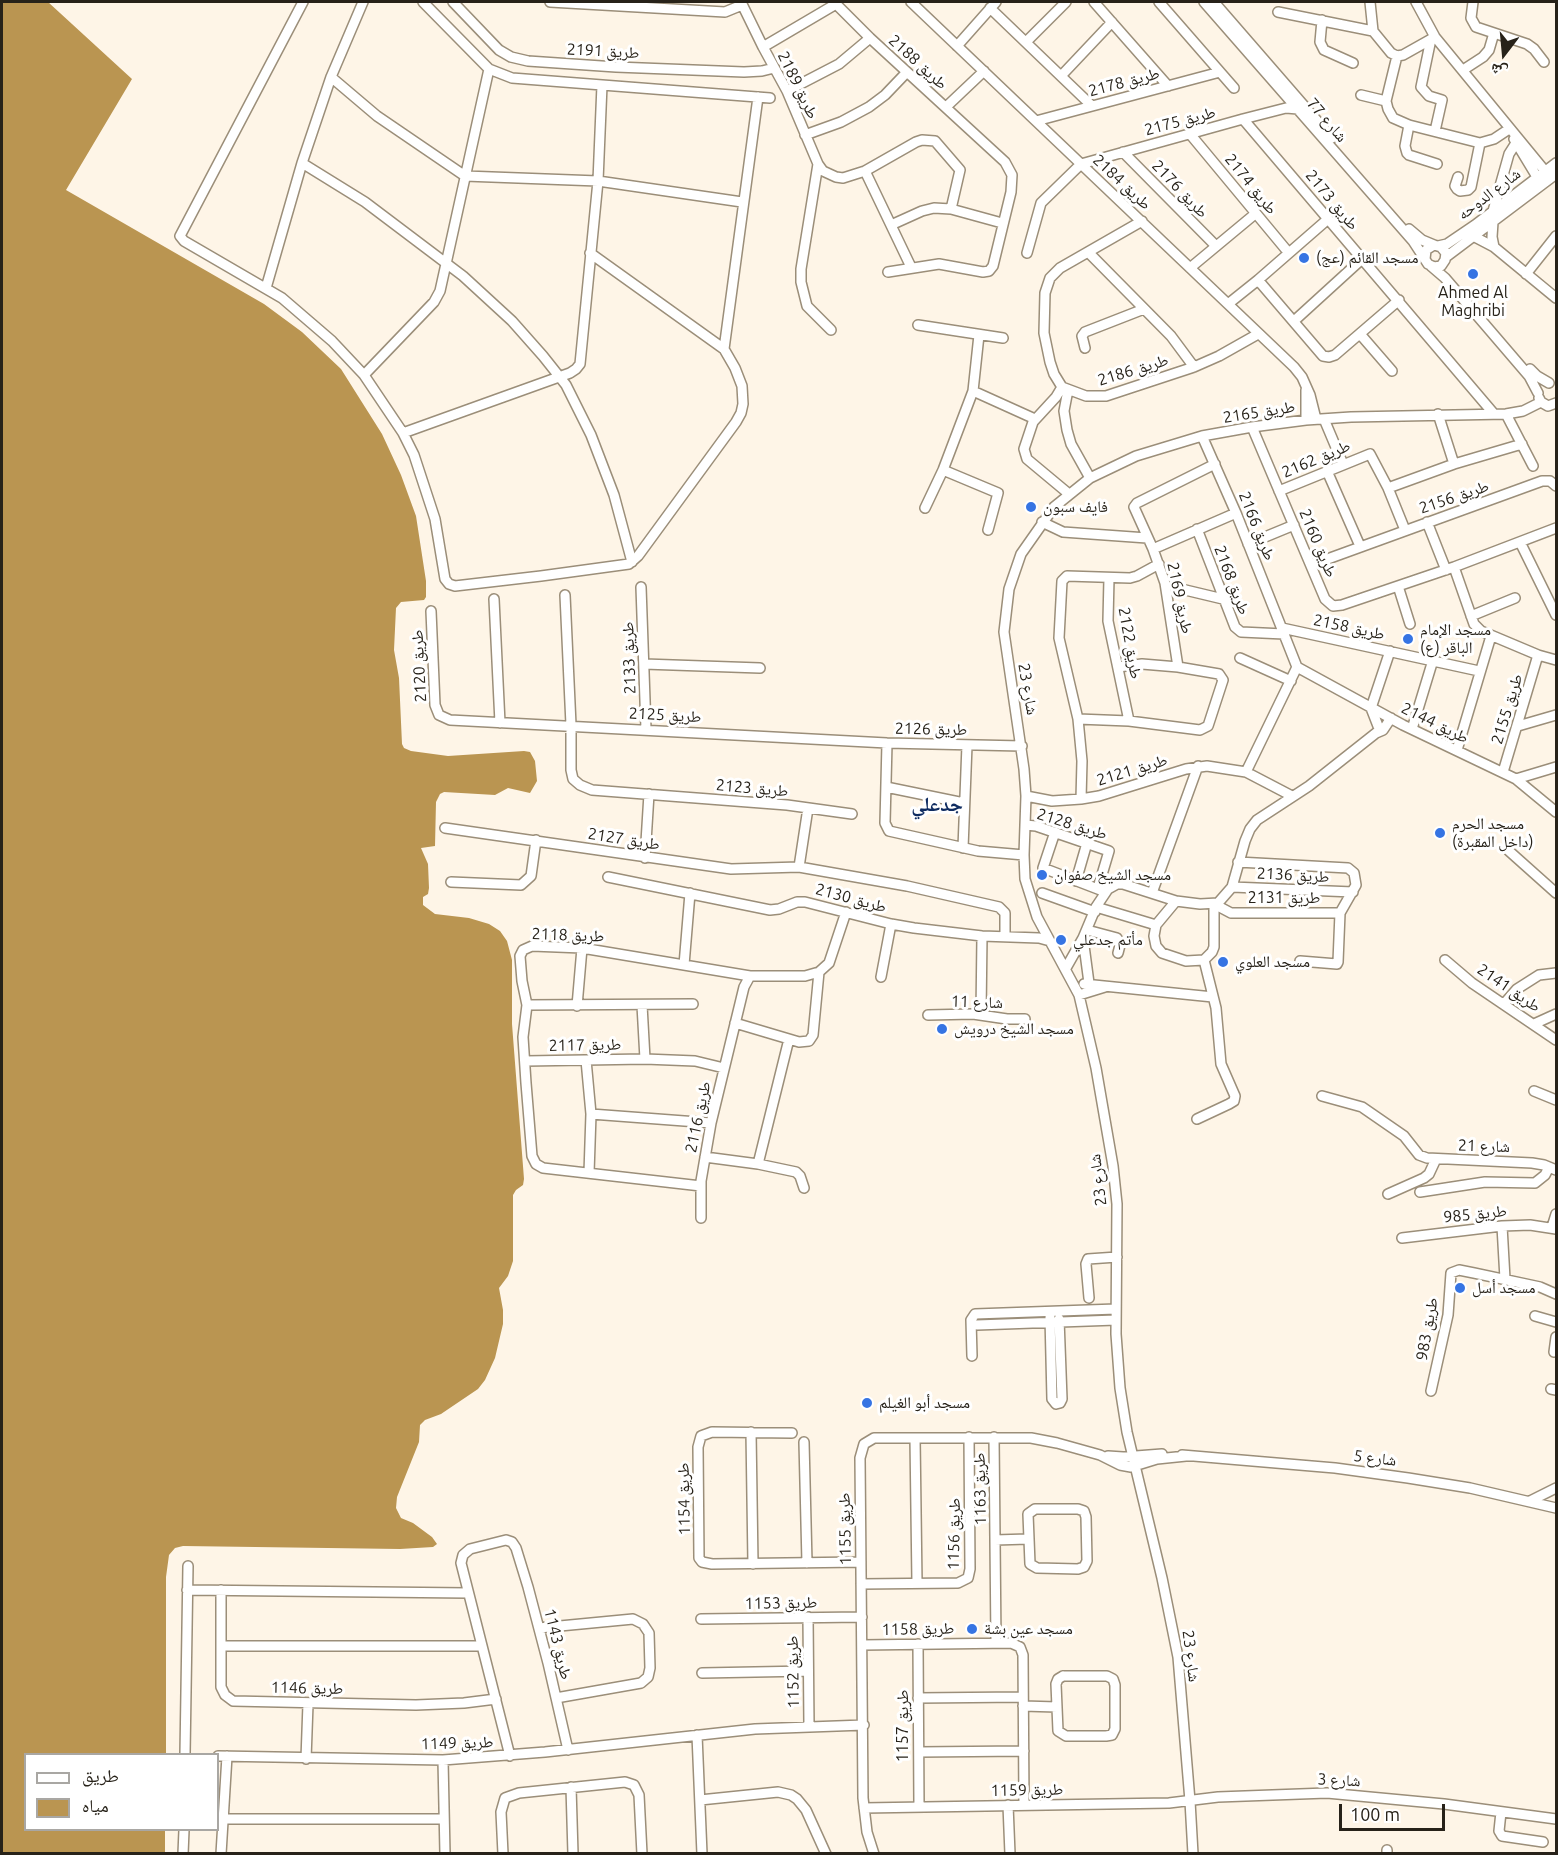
<!DOCTYPE html>
<meta charset="utf-8">
<style>
body{margin:0}
#map{position:relative;width:1558px;height:1855px;overflow:hidden;background:#fef5e7;font-family:Ubuntu,"Noto Naskh Arabic",sans-serif}
canvas{display:block}
.frame{position:absolute;inset:0;border:3px solid #272219;pointer-events:none}
.legend{position:absolute;left:24px;top:1753px;width:195px;height:78px;box-sizing:border-box;background:#fff;border:2px solid #a9a7a3;margin:0;padding:8px 10px;list-style:none;font-size:18px;color:#272219}
.legend li{display:flex;align-items:center;gap:12px;height:30px}
.legend b{width:30px;border:2px solid #a9a7a3}
.north{position:absolute;left:1474px;top:24px;width:60px;height:60px;-webkit-text-stroke:4px #fff;paint-order:stroke;rotate:196deg;font-size:16px;font-weight:700;line-height:24px;text-align:center;color:#272219}
.north::after{content:'';display:block;margin:auto;width:21px;height:27px;background:#272219;clip-path:polygon(50% 0,100% 100%,50% 72%,0 100%)}
.scale{position:absolute;left:1339px;top:1804px;width:106px;height:27px;box-sizing:border-box;border:3px solid #272219;border-top:0;padding-left:8px;font-size:18px;line-height:21px;white-space:nowrap;color:#272219;-webkit-text-stroke:4px #fff;paint-order:stroke}
</style>
<div id="map">
<canvas width="1558" height="1855"></canvas>
<div class="frame"></div>
<ul class="legend">
<li><b style="height:8px;background:#fff"></b>طريق</li>
<li><b style="height:16px;background:#ba9551"></b>مياه</li>
</ul>
<div class="north">ش</div>
<div class="scale">100 m</div>
</div>
<script>
const c = document.querySelector('canvas').getContext('2d');
c.lineJoin = 'round';
function paint(path, color) {
  c.fillStyle = color;
  c.fill(path, 'evenodd');
}
function shape(rows) {
  const path = new Path2D();
  for (const r of rows) {
    path.moveTo(r[0], r[1]);
    for (let i = 2; i < r.length; i += 2) path.lineTo(r[i], r[i + 1]);
  }
  return path;
}
function trace(path, color, width, dash) {
  c.strokeStyle = color;
  c.lineWidth = width;
  c.lineCap = dash ? 'butt' : 'round';
  c.setLineDash(dash || []);
  c.stroke(path);
}
function label(font, color, halo, rows, align = 'center') {
  c.font = font + ' Ubuntu,"Noto Naskh Arabic",sans-serif';
  c.lineWidth = 6;
  c.setLineDash([]);
  c.textBaseline = 'middle';
  c.strokeStyle = halo;
  c.fillStyle = color;
  for (const [text, x, y, turn = 0] of rows) {
    c.save();
    c.translate(x, y);
    c.rotate((+turn || 0) * Math.PI / 180);
    c.textAlign = isNaN(turn) ? turn : align;
    if (halo) c.strokeText(text, 0, 0);
    c.fillText(text, 0, 0);
    c.restore();
  }
}
paint(shape([
 [2,2,48,2,132,79,66,190,264,304,302,332,341,369,382,434,401,475,416,516,426,581,426,597,424,600,401,602,396,608,394,650,399,678,402,744,404,748,411,751,448,756,524,751,530,752,535,761,537,781,530,793,508,788,495,795,444,792,440,794,436,802,435,846,421,848,428,864,429,888,428,894,423,897,423,905,435,914,469,918,489,924,500,931,507,941,512,960,512,1024,524,1179,523,1185,516,1190,513,1195,513,1261,508,1276,499,1288,503,1310,503,1324,495,1358,485,1380,478,1389,441,1414,425,1420,420,1425,419,1442,397,1497,396,1508,401,1518,413,1523,432,1537,437,1544,433,1547,400,1549,183,1546,175,1548,169,1555,166,1577,166,1754,26,1754,26,1830,165,1830,165,1853,2,1853]
]), '#ba9551');
const minor = shape([
 [303,2,180,236,184,241,282,298,332,341,364,375,403,433,414,455,435,519,445,579,449,584,455,586,541,576,629,564,638,556,736,422,741,413,743,404,742,386,735,368,724,349,590,253],
 [423,2,489,69,512,78,770,98],
 [453,2,499,50,511,57,528,61,616,67,744,72,762,71,774,68],
 [550,2,725,12,742,5],
 [741,2,763,47,787,91,818,164,823,171,836,177,843,178,865,171,916,142,922,140,935,141,960,170,951,209],
 [834,2,870,38,1005,162,1012,175,1011,192,993,266,989,271,983,272,939,264,888,272],
 [911,2,1294,367,1302,377,1310,395,1316,419],
 [1094,2,1168,86],
 [1159,2,1234,88],
 [1204,2,1413,241,1428,264,1434,267,1441,266,1445,260,1446,253,1441,247,1434,245,1426,250,1425,259],
 [1214,2,1332,138],
 [1370,2,1373,31,1391,53,1397,56,1403,55,1435,37],
 [1416,2,1435,37,1545,171],
 [1473,2,1471,18,1476,27,1527,44,1534,49,1544,62],
 [990,8,1092,106],
 [1278,12,1373,31],
 [1322,20,1320,42,1324,50,1353,63],
 [1431,39,1421,87,1429,96,1442,100,1435,131],
 [1026,42,1066,2],
 [957,46,996,2],
 [763,47,836,4],
 [1397,56,1386,101,1388,109,1393,118,1409,125,1480,143,1494,139,1509,129],
 [1463,70,1483,57,1489,50,1494,33],
 [1061,76,1112,22],
 [331,77,377,116,465,176,598,181,742,202],
 [787,91,839,64,870,38],
 [1361,95,1386,101],
 [946,107,984,71],
 [1243,119,1494,414],
 [1036,121,1220,72],
 [1409,125,1405,146,1407,153,1409,155,1437,164],
 [1190,134,1288,252],
 [805,135,841,122,869,107,885,95,907,72],
 [1514,139,1537,177],
 [1123,152,1216,246],
 [302,163,365,202,463,276,512,321,543,356,566,385,591,435,614,495,632,562],
 [818,164,801,269,801,282,807,306,831,330],
 [865,171,911,267],
 [1458,177,1455,186,1457,189,1460,191,1468,190,1471,187,1480,143],
 [1493,211,1509,154,1516,143],
 [1142,221,1060,268,1050,278,1045,293,1044,333,1050,362,1054,374,1062,387,1086,396,1106,396,1194,367,1219,356,1258,334],
 [891,225,922,211,934,208,951,209,1002,223],
 [1409,229,1422,240,1434,245],
 [1473,236,1494,247,1492,237,1493,222],
 [1438,246,1447,244,1475,225,1556,163],
 [1494,247,1556,298],
 [1027,253,1041,203,1081,164,1243,119,1286,108,1298,109],
 [1089,253,1171,336,1194,367],
 [1446,257,1556,174],
 [1431,266,1445,278,1529,376,1538,393],
 [1190,268,1255,214],
 [1526,274,1556,236],
 [1258,280,1323,356,1329,357,1335,355,1399,300],
 [266,288,302,163,331,77,363,2],
 [1228,304,1258,280,1328,219],
 [1294,321,1362,259],
 [918,325,1003,338],
 [1360,334,1392,371],
 [1085,348,1082,336,1085,332,1144,309],
 [724,349,758,97],
 [1530,369,1537,376,1549,383],
 [364,375,434,302,440,291,489,69],
 [1062,387,1056,397,1033,422,1024,449,1027,459,1069,494],
 [1068,390,1064,411,1067,430,1071,444,1090,478],
 [973,391,1035,419],
 [1539,398,1541,402,1548,406,1556,403],
 [1438,414,1454,464],
 [1506,414,1533,466],
 [1324,419,1343,464],
 [1306,420,1306,390],
 [1252,427,1325,599,1333,606,1342,605,1454,567,1556,528],
 [403,433,570,373,576,369,580,364,598,181,602,85],
 [1202,436,1236,513,1297,667],
 [943,470,998,493,988,530],
 [1327,471,1360,546],
 [1388,488,1454,464,1522,444],
 [1279,491,1370,454,1388,488,1405,530],
 [925,508,943,470,973,391,979,335],
 [1042,522,1063,532,1147,538],
 [1427,522,1446,570],
 [1197,529,1235,627,1241,632,1284,634],
 [1520,542,1556,615],
 [1248,544,1294,525],
 [1153,549,1236,513],
 [1311,565,1542,481,1550,481,1556,486],
 [1454,567,1474,624,1481,631,1538,655,1556,660],
 [1109,578,1108,621,1129,721],
 [1398,586,1410,624],
 [641,587,646,729],
 [1177,588,1223,599],
 [565,595,571,725,571,770,573,779,580,785,592,790,787,805,852,814],
 [494,599,500,723],
 [431,611,435,705,439,715,450,720,887,743,1022,746],
 [1471,616,1515,598],
 [1282,628,1479,671],
 [1240,658,1291,681],
 [644,664,760,668],
 [1178,667,1165,583,1153,549,1134,507,1137,503,1215,464],
 [1297,667,1403,725,1516,779,1556,812],
 [1078,719,1129,721,1200,730,1208,726,1223,680,1219,674,1178,667,1142,664,1118,667],
 [1378,726,1371,708,1390,651],
 [1518,726,1556,715],
 [1412,729,1433,660],
 [887,743,885,823,889,831,978,851,1024,855],
 [1457,750,1491,636],
 [1246,772,1297,667],
 [1503,772,1538,655],
 [1516,779,1556,767],
 [886,787,964,803],
 [1026,796,1052,801,1081,799,1099,796,1186,769,1207,766,1246,772,1292,796],
 [1081,799,1082,761,1078,719,1059,638,1062,581,1067,576,1130,578,1137,576,1159,564],
 [1025,825,1036,826,1109,851,1098,888],
 [445,828,731,869,799,867,907,886,999,907,1005,913,1005,937],
 [1055,832,1043,868,1103,891],
 [963,848,967,745],
 [1509,851,1556,893],
 [645,858,649,794],
 [1238,862,1348,868,1354,873,1356,885,1340,913],
 [799,867,808,808],
 [608,877,770,910,779,909,797,902,805,902,891,924,914,928,982,936,1039,938,1050,941],
 [1076,881,1087,843],
 [451,882,521,885,531,876,536,840],
 [1232,887,1353,892],
 [1042,893,1095,912],
 [1152,893,1198,766],
 [1176,901,1156,925,1154,936,1156,946,1162,953,1186,961,1204,960,1212,952,1214,947,1214,904],
 [1214,904,1231,913,1340,913,1338,962,1337,964,1300,961],
 [1096,907,1156,925],
 [1087,930,1117,938,1120,945,1118,953],
 [1445,960,1472,983,1556,1040],
 [684,965,690,893],
 [1066,968,1083,938],
 [881,977,891,924],
 [1089,983,1083,938,1096,907,1108,889,1117,884,1123,884,1176,901,1200,904,1218,903,1232,887,1245,841,1250,829,1257,820,1309,786,1376,733,1383,730,1391,718],
 [1084,984,1213,997],
 [1079,995,1105,987],
 [1504,1004,1517,989,1539,975,1556,973],
 [527,1005,693,1004],
 [642,1005,645,1059],
 [577,1006,582,948],
 [981,1014,982,936],
 [928,1015,973,1014,1007,1019,1025,1019],
 [735,1023,799,1042,809,1041,813,1035,819,972],
 [1534,1024,1556,1014],
 [586,1060,591,1114,589,1173],
 [526,1061,645,1059,695,1061,724,1068],
 [1534,1091,1556,1100],
 [1322,1096,1362,1107,1404,1136,1419,1155,1427,1158,1532,1163,1544,1165,1556,1170],
 [591,1114,711,1123],
 [1197,1119,1229,1104,1234,1101,1235,1096,1221,1064,1216,1008,1204,960],
 [705,1157,758,1164,796,1172,800,1176,804,1188],
 [758,1164,789,1039],
 [701,1186,543,1168,536,1164,532,1156,526,1083,523,1037,527,1005,522,981,520,956,523,950,532,946,582,948,750,976,805,976,819,972,829,963,846,912],
 [1420,1192,1485,1182,1535,1183,1545,1175,1549,1167],
 [1388,1194,1424,1178,1429,1174,1436,1159],
 [701,1218,701,1181,711,1123,744,987,750,976],
 [1502,1226,1505,1279],
 [1552,1227,1556,1214],
 [1402,1238,1502,1226,1530,1225,1556,1229],
 [1089,1298,1086,1264,1088,1259,1117,1257],
 [1535,1316,1556,1322],
 [1050,1317,1052,1399,1056,1404,1060,1403,1062,1399,1059,1319],
 [971,1320,972,1356],
 [1116,1320,977,1325,973,1324,971,1320,975,1314,1116,1309],
 [1554,1352,1556,1337],
 [1551,1389,1556,1390],
 [1431,1391,1448,1315,1451,1273,1459,1270,1474,1273,1540,1287,1556,1294],
 [751,1432,753,1564],
 [792,1433,712,1432,701,1436,698,1447,699,1558,702,1562,712,1564,861,1562],
 [994,1437,996,1643],
 [915,1438,917,1583],
 [804,1442,807,1563],
 [1182,1455,1335,1468,1408,1478,1470,1488,1556,1508],
 [1108,1456,1123,1457,1162,1454],
 [1530,1501,1556,1488],
 [1035,1509,1078,1509,1084,1511,1086,1517,1087,1561,1084,1567,1078,1569,1037,1568,1030,1564,1028,1514,1035,1509],
 [995,1540,1028,1539],
 [861,1584,958,1583,968,1578,970,1569,969,1437],
 [187,1590,468,1593],
 [221,1590,221,1687,225,1695,233,1701,416,1705,464,1703,496,1699],
 [808,1617,809,1726],
 [701,1619,862,1617],
 [539,1628,633,1619,643,1624,649,1633,650,1668,648,1677,641,1683,556,1698],
 [918,1644,919,1807],
 [863,1645,1011,1643,1020,1647,1023,1655,1024,1805],
 [221,1646,482,1646],
 [702,1673,808,1671],
 [1063,1676,1107,1676,1113,1679,1115,1685,1115,1729,1112,1735,1106,1736,1066,1736,1058,1731,1056,1684,1058,1679,1063,1676],
 [918,1698,1023,1697],
 [1023,1706,1057,1707],
 [697,1735,702,1854],
 [919,1752,1024,1751],
 [185,1754,188,1566],
 [218,1756,443,1760,545,1752,755,1729,864,1725],
 [510,1756,461,1563,463,1555,470,1549,506,1540,512,1542,516,1548,528,1587,548,1663,568,1750],
 [306,1759,308,1704],
 [443,1760,445,1854],
 [571,1787,573,1854],
 [700,1800,778,1792,791,1795,797,1799,806,1810,826,1854],
 [1008,1805,1010,1854],
 [864,1808,1169,1803,1218,1797,1327,1793,1444,1804,1556,1819],
 [1501,1812,1499,1831,1502,1836,1543,1842],
 [223,1819,444,1819],
 [1387,1850,1387,1854],
 [183,1854,184,1830],
 [221,1854,227,1756],
 [503,1854,501,1812,505,1798,519,1793,625,1782,634,1785,639,1795,642,1854],
 [874,1854,867,1832,863,1798,860,1458,864,1444,874,1438,1031,1438,1057,1443,1100,1455,1120,1465,1131,1467,1157,1459,1186,1456],
 [1193,1854,1190,1801,1178,1657,1162,1578,1127,1432,1120,1388,1116,1334,1117,1204,1113,1166,1096,1068,1079,995,1037,917,1025,879,1024,855,1026,796,1024,769,1004,632,1009,589,1021,554,1054,507,1090,478,1136,456,1202,436,1252,427,1306,420,1351,417,1506,414,1523,411,1541,402]
]);
trace(minor, '#9b8e79', 12);
trace(minor, '#fff', 9);
for (const [x, y, r, color] of [
 [1304,258,6,"#3674e3"],
 [1473,274,6,"#3674e3"],
 [1031,507,6,"#3674e3"],
 [1408,639,6,"#3674e3"],
 [1440,833,6,"#3674e3"],
 [1042,875,6,"#3674e3"],
 [1061,940,6,"#3674e3"],
 [1223,962,6,"#3674e3"],
 [942,1029,6,"#3674e3"],
 [1460,1288,6,"#3674e3"],
 [867,1403,6,"#3674e3"],
 [972,1629,6,"#3674e3"]
]) {
  const dot = new Path2D();
  dot.arc(x, y, r, 0, 2 * Math.PI);
  c.fillStyle = color;
  c.fill(dot);
  trace(dot, '#fff', 2);
}
label('16px', '#272219', '#fff', [
 ["طريق 2191",603,51,3],
 ["طريق 2188",918,62,42],
 ["طريق 2178",1124,82,-15],
 ["طريق 2189",798,85,64],
 ["شارع 77",1327,120,49],
 ["طريق 2175",1180,121,-15],
 ["طريق 2184",1122,182,43],
 ["طريق 2174",1251,184,51],
 ["طريق 2176",1180,189,46],
 ["شارع الدوحه",1489,194,-37],
 ["طريق 2173",1332,200,50],
 ["طريق 2186",1133,370,-17],
 ["طريق 2165",1259,412,-9],
 ["طريق 2162",1316,459,-23],
 ["طريق 2156",1454,497,-19],
 ["طريق 2166",1257,526,68],
 ["طريق 2160",1318,543,67],
 ["طريق 2168",1232,580,69],
 ["طريق 2169",1180,598,78],
 ["طريق 2158",1349,627,12],
 ["طريق 2122",1130,643,80],
 ["طريق 2133",629,658,-92],
 ["طريق 2120",419,666,-93],
 ["شارع 23",1028,689,80],
 ["طريق 2155",1507,709,-73],
 ["طريق 2125",665,715,3],
 ["طريق 2144",1435,723,26],
 ["طريق 2126",931,729,1],
 ["طريق 2121",1132,770,-17],
 ["طريق 2123",752,788,5],
 ["طريق 2128",1072,824,17],
 ["طريق 2127",624,839,9],
 ["طريق 2136",1293,875,3],
 ["طريق 2130",851,898,15],
 ["طريق 2131",1284,898],
 ["طريق 2118",568,935,2],
 ["طريق 2141",1509,988,34],
 ["شارع 11",977,1002,2],
 ["طريق 2117",585,1045,-1],
 ["طريق 2116",698,1117,-78],
 ["شارع 21",1484,1146,2],
 ["شارع 23",1098,1180,-97],
 ["طريق 985",1475,1214,-6],
 ["طريق 983",1427,1329,-80],
 ["شارع 5",1375,1458,7],
 ["طريق 1163",980,1489,-91],
 ["طريق 1154",684,1499,-91],
 ["طريق 1155",845,1529,-91],
 ["طريق 1156",954,1534,-89],
 ["طريق 1153",781,1603,-1],
 ["طريق 1158",918,1629,-1],
 ["طريق 1143",558,1644,76],
 ["شارع 23",1191,1656,83],
 ["طريق 1152",793,1672,-91],
 ["طريق 1146",307,1688,1],
 ["طريق 1157",903,1726,-90],
 ["طريق 1149",457,1743,-2],
 ["شارع 3",1339,1780,3],
 ["طريق 1159",1027,1790,-1]
]);
label('16px', '#272219', '#fff', [
 ["مسجد القائم (عج)",1316,258],
 ["Ahmed Al",1473,293,"center"],
 ["Maghribi",1473,311,"center"],
 ["فايف سبون",1043,507],
 ["مسجد الإمام",1420,630],
 ["الباقر (ع)",1420,648],
 ["مسجد الحرم",1452,824],
 ["(داخل المقبرة)",1452,842],
 ["مسجد الشيخ صفوان",1054,875],
 ["مأتم جدعلي",1073,940],
 ["مسجد العلوي",1235,962],
 ["مسجد الشيخ درويش",954,1029],
 ["مسجد أسل",1472,1288],
 ["مسجد أبو الغيلم",879,1403],
 ["مسجد عين بشة",984,1629]
], 'left');
label('bold 20px', '#0f2c61', '#fff', [
 ["جدعلي",937,804]
]);
</script>
